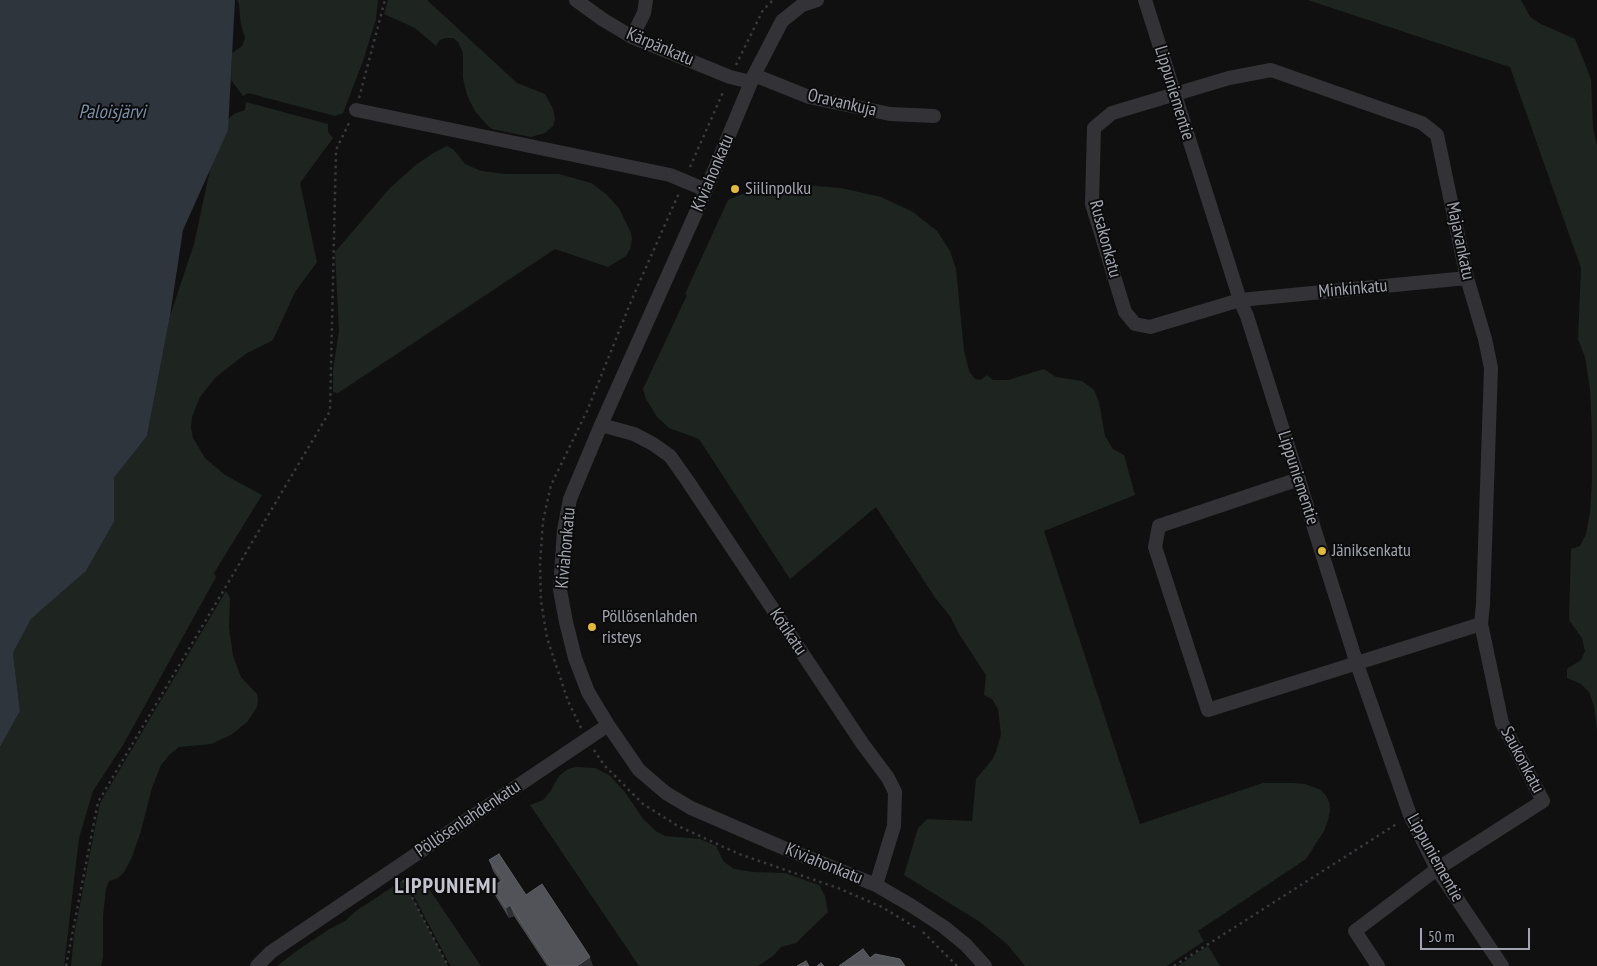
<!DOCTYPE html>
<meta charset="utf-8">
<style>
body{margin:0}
#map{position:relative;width:1597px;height:966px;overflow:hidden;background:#101011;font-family:"PT Sans Narrow",sans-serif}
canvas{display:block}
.scale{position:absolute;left:1420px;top:928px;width:110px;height:22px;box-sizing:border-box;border:2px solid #a2a5b0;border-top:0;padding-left:6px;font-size:15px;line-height:18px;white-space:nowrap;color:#a2a5b0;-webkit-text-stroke:4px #0b0b0c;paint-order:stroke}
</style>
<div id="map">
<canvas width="1597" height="966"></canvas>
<div class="scale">50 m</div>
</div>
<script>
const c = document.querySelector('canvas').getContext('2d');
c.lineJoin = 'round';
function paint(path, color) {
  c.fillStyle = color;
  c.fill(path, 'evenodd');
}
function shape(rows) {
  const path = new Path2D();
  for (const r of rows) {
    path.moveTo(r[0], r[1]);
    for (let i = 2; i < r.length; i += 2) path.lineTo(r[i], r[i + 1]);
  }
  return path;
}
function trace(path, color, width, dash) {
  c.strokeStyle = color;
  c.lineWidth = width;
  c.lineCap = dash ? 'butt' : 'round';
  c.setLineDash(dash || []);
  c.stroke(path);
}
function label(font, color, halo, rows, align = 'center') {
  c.font = font + ' "PT Sans Narrow",sans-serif';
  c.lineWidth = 4;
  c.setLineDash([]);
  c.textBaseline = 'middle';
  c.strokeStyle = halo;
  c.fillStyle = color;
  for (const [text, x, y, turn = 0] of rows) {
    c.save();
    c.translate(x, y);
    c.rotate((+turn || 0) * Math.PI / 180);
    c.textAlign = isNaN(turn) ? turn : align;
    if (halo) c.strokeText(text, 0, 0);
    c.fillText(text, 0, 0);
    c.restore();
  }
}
paint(shape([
 [237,0,378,0,376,19,363,61,343,113,335,116,248,93,243,96,231,80,232,53,242,46,245,38,241,25,239,4],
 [388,0,427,0,517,83,545,94,553,109,555,119,553,126,545,133,531,137,492,129,488,126,475,111,467,95,463,78,463,53,458,42,453,38,446,38,440,40,436,46,415,28,384,14],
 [1308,0,1521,0,1530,17,1541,24,1575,39,1591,79,1593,128,1597,146,1597,730,1594,706,1589,692,1581,684,1567,678,1567,669,1581,660,1585,651,1582,638,1569,620,1571,549,1580,546,1586,534,1590,512,1592,481,1592,433,1590,389,1585,357,1578,339,1581,268,1510,67],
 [246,102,328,124,328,132,333,138,300,183,317,262,295,292,273,340,247,353,216,377,200,397,192,417,191,428,193,438,205,458,225,475,262,495,214,573,216,577,123,745,93,791,79,838,64,966,0,966,0,747,20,711,13,653,31,619,86,571,114,522,114,478,147,436,170,316,194,244,210,170,228,119,234,114,245,110],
 [447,146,454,150,465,164,481,171,506,174,559,174,591,183,606,194,619,208,631,233,632,240,630,249,626,256,608,267,555,249,338,393,333,392,333,371,339,331,335,252,390,188,417,164,435,152],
 [793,184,841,188,881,197,913,212,937,231,950,251,956,269,964,351,969,371,975,379,981,380,987,375,993,380,1008,380,1044,369,1056,377,1082,381,1094,390,1099,402,1105,436,1113,449,1124,455,1135,495,1044,531,1140,824,1263,783,1293,783,1305,784,1321,790,1326,796,1329,802,1330,810,1328,820,1324,831,1306,859,1198,931,1204,941,1167,966,1025,966,1007,944,980,922,904,875,918,828,927,819,972,821,976,779,992,760,996,752,1001,734,998,709,992,699,984,695,986,675,959,634,950,616,936,599,876,507,790,579,699,439,669,428,657,417,646,399,643,389,687,295,685,294,728,200,754,189],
 [226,591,230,598,229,627,233,656,241,677,257,694,258,700,257,707,247,722,231,735,211,744,179,747,170,754,161,765,152,788,140,834,132,857,124,872,118,878,109,881,106,889,103,916,103,957,101,966,71,966,74,935,100,803],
 [576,767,595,768,609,775,625,792,643,819,657,832,665,836,700,839,716,846,724,862,734,869,753,872,785,873,819,885,825,896,828,912,796,943,781,947,773,956,758,966,639,966,530,805,543,800,550,792,559,776,568,769],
 [421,877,481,966,451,966,449,963,405,879],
 [403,880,448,966,277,966,298,950,328,930,345,921,356,911],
 [1208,946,1220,966,1178,966,1192,956]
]), '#1e2520');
paint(shape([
 [0,0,235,0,228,130,183,230,170,316,147,436,114,478,114,522,86,571,31,619,13,653,20,711,0,747]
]), '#2e353c');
trace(shape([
 [736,65,763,10,773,0],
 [359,98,385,0],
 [690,167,724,90],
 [581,728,568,701,547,638,541,601,540,564,543,521,551,485,587,411,632,299,679,193],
 [594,750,604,765,643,804,678,826,739,854,838,888,882,907,918,929],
 [403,880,448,966],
 [923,932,957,966],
 [66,966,98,802,330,411,336,150,350,121],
 [1174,966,1398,823]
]), '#393a3e', 2.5, [2.5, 4]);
trace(shape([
 [576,0,602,19,632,37,730,77,751,82],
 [817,0,802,5,782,21,754,75,706,190,601,425,570,499,564,530,560,590,566,622,575,658,588,692,608,725,639,770,666,793,691,808,779,846,876,885,912,906,944,927,966,945,985,966],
 [1145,0,1240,300,1247,316,1357,664,1410,815,1437,869,1502,966],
 [632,37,644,13,646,0],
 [754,75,809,97,890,114,934,116],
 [356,110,670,175,706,190],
 [601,425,634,434,653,444,670,456,687,480,862,743,888,778,895,792,894,826,876,885],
 [1299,479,1159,526,1155,547,1208,710,1481,624],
 [257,966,271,952,608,725],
 [1378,966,1355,931,1437,869,1543,801,1502,723,1481,624,1483,604,1491,368,1485,339,1467,278,1437,135,1422,123,1271,70,1229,78,1112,113,1094,128,1092,204,1125,312,1135,324,1150,327,1240,300,1467,278]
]), '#333337', 14);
paint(shape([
 [489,860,526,895,593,966,547,966,514,916,509,918,496,897,492,887,500,881,493,871]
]), '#48494d');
paint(shape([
 [510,905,514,916,509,918,506,908],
 [590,957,593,966,577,966]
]), '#2d2e31');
const building = shape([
 [499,854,526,895,542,884,590,957,577,966,550,966,510,905,506,908,492,887,503,880,489,860,499,854],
 [863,949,870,958,875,954,900,959,905,966,839,966,863,949],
 [806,961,809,966,797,966,806,961],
 [821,963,824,966,817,966,821,963]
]);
paint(building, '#515358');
trace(building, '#5e6066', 1);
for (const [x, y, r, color] of [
 [735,189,5,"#e0ba38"],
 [1322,551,5,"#e0ba38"],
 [592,627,5,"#e0ba38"]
]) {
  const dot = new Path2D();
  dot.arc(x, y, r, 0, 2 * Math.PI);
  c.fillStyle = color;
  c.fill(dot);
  trace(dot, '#0b0b0c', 2);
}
label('18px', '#a2a5b0', '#0b0b0c', [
 ["Kärpänkatu",660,47,23],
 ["Lippuniementie",1174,93,73],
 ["Oravankuja",842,103,13],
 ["Kiviahonkatu",713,173,-67],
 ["Rusakonkatu",1105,239,75],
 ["Majavankatu",1460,241,78],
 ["Minkinkatu",1353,289,-5],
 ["Lippuniementie",1298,478,72],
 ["Kiviahonkatu",566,548,-85],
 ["Kotikatu",788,632,56],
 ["Saukonkatu",1522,760,62],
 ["Pöllösenlahdenkatu",468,819,-34],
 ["Lippuniementie",1435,858,61],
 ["Kiviahonkatu",824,864,22]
]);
label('18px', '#a2a5b0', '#0b0b0c', [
 ["Siilinpolku",745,189],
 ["Jäniksenkatu",1332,551],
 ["Pöllösenlahden",602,617],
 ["risteys",602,638]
], 'left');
label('italic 19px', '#7b8fa9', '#0b0b0c', [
 ["Paloisjärvi",112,113]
]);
c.letterSpacing = '1px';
label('bold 22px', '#c3c4cd', '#0b0b0c', [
 ["LIPPUNIEMI",446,887]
]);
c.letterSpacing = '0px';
</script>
